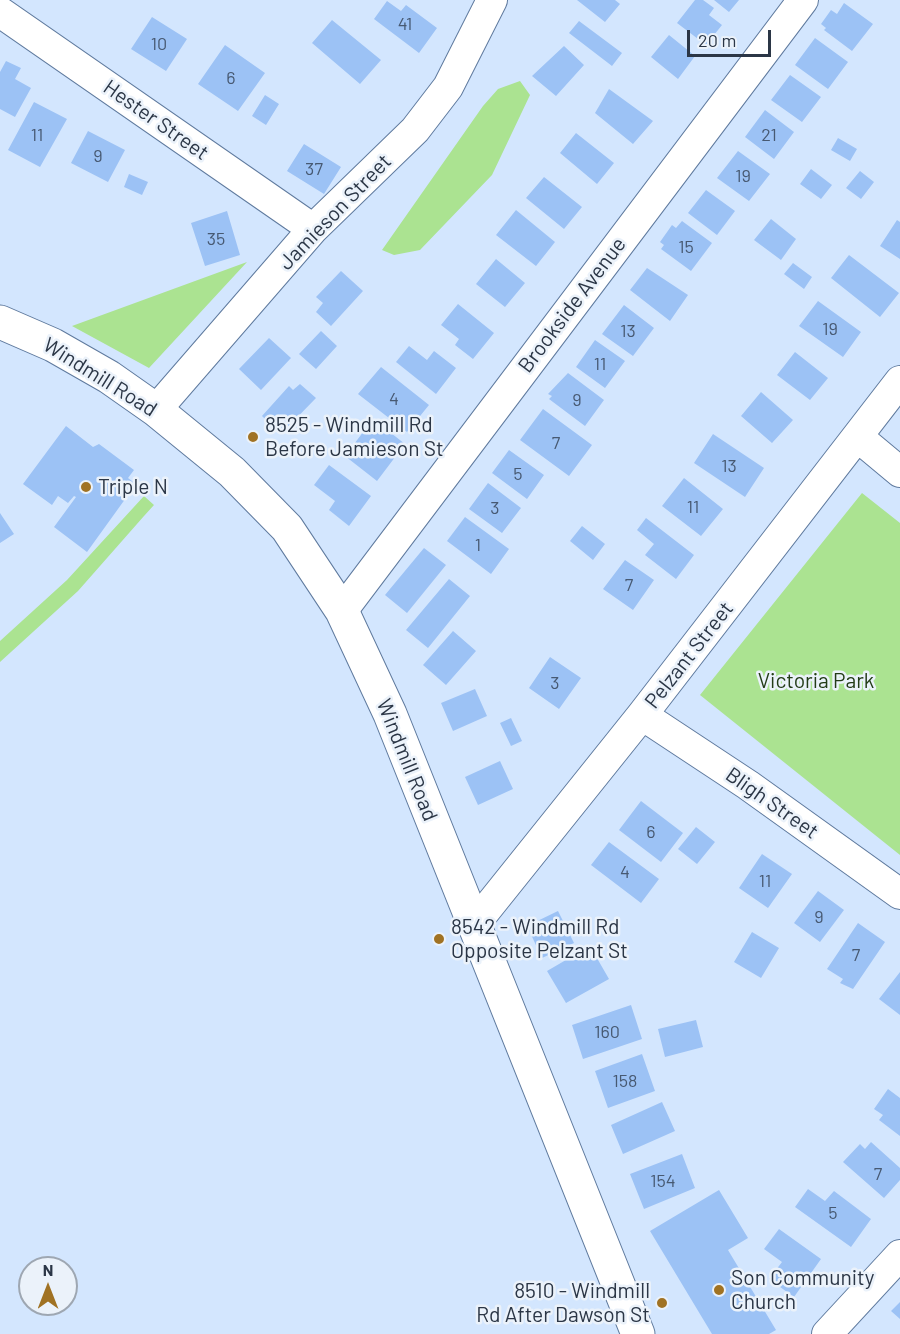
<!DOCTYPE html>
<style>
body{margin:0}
#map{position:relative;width:900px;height:1334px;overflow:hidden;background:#d3e6fe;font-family:Barlow,sans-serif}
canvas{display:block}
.north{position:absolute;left:18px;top:1256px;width:60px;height:60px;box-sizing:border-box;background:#ebf2fa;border:2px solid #9ea7b2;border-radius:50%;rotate:0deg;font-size:16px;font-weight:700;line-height:24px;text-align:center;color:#2b3646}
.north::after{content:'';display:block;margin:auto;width:21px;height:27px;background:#a07223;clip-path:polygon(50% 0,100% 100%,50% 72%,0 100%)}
.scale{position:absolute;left:687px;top:30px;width:84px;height:27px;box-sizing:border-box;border:3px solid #2b3646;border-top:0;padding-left:8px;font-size:18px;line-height:21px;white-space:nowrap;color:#2b3646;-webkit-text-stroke:4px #ebf2fa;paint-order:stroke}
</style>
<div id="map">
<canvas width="900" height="1334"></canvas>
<div class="north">N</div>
<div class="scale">20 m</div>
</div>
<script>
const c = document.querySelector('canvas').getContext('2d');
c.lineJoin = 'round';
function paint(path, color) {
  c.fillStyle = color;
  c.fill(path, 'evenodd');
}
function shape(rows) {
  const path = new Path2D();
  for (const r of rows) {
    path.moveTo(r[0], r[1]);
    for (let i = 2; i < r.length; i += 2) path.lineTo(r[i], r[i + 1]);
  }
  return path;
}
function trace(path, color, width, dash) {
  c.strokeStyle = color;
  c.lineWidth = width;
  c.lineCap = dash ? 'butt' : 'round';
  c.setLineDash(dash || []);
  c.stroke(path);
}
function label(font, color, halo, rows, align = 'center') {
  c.font = font + ' Barlow,sans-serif';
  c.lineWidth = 5;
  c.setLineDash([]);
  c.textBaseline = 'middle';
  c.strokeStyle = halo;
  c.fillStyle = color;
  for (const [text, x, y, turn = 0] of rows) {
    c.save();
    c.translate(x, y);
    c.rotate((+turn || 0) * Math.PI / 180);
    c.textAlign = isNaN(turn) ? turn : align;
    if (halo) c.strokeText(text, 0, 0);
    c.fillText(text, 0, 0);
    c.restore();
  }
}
paint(shape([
 [520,81,530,95,492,175,420,250,394,255,382,250,483,106,498,89],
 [247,262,149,368,72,326],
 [862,493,900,523,900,855,700,695],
 [144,496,154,505,144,516,78,591,0,662,0,641,67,580]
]), '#abe391');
paint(shape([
 [577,0,615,0,620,4,605,22],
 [695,0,703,0,714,8,709,15,722,25,706,45,677,23],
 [714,0,739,0,729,12],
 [387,1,401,11,406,5,437,28,419,53,374,19],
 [844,3,873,24,852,51,824,30,826,28,821,24,831,10,837,14],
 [152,17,187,39,166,71,131,49],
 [332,20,381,60,360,84,312,43],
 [579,21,622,53,612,66,569,33],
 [669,35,695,56,678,79,651,57],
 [815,38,848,62,828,89,795,65],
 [225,45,265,73,238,111,198,84],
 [564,46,584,65,556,96,532,76],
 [6,61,21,68,15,79,31,88,15,117,0,109,0,72],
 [790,75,821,97,802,122,771,100],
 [609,89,653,121,633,144,595,113],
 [265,95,279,104,266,125,252,116],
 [34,102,67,119,40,167,8,150],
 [765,110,794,132,774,159,745,137],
 [88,131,125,150,108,182,71,163],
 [576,133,614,163,597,184,560,153],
 [838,138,857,149,850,161,831,150],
 [304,144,341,167,324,194,287,171],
 [738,151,770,174,749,201,717,178],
 [811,169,832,185,821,199,800,184],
 [860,171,874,182,861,199,846,188],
 [129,174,148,182,142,195,124,187],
 [544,177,582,207,564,229,526,198],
 [706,190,735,211,717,235,688,213],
 [516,210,555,242,536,266,496,235],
 [227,211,240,255,205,266,191,223],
 [771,219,796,239,781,260,754,240],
 [897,220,900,222,900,259,880,246],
 [682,221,712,243,691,271,661,249,664,245,660,242,672,225,676,228],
 [849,255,899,293,880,317,831,278],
 [496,259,525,283,505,307,476,284],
 [793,263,812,277,804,289,784,274],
 [647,268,688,295,670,321,630,290],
 [341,271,363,291,331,326,316,312,323,303,316,297],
 [818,301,861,332,843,357,799,326],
 [458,304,494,333,473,359,455,345,459,339,441,325],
 [624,305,654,328,633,356,602,334],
 [321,331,337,346,316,369,299,354],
 [269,338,291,358,261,390,239,369],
 [595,340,625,361,605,388,576,367],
 [409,346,427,360,434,351,456,368,436,394,396,362],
 [795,352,828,378,810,400,777,375],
 [381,367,429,405,407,432,358,394],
 [568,373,604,400,585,426,549,399,552,396,548,394],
 [300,384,316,398,281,434,262,416,289,386,293,390],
 [761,392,793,420,772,443,741,416],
 [543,409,592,445,569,476,520,440],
 [373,419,405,444,377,481,345,456],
 [66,426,93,447,99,444,134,470,128,478,136,484,87,552,54,527,76,497,74,496,68,503,58,496,52,505,23,484],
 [713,434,764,468,745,497,694,463],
 [509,450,544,475,527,499,492,473],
 [329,465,371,496,349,526,329,510,335,501,314,485],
 [684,478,723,509,701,536,662,506],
 [488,483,521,508,502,533,469,509],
 [0,513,14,534,0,543],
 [465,517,509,549,491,574,447,541],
 [646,518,694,555,676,579,645,555,654,544,637,530],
 [582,526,605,544,593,560,570,541],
 [424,548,446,565,407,613,385,595],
 [625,560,654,580,633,610,603,589],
 [449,579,470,596,428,648,406,630],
 [453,631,476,651,446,685,423,665],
 [550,657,581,678,559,709,529,688],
 [475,689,487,716,453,731,441,703],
 [511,718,522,741,511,746,500,723],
 [500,761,513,789,478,805,465,777],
 [641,801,683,833,661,862,619,830],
 [696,827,715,842,697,864,678,849],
 [609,842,659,879,641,903,591,865],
 [762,854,792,874,768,908,739,888],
 [818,891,844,910,820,942,794,923],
 [558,911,574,943,542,958,527,926],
 [858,923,885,942,853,989,840,983,843,979,827,969],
 [752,932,779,948,761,978,734,962],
 [590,946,609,979,566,1003,547,971],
 [900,972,900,1015,879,999],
 [631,1005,642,1039,583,1059,572,1025],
 [696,1020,703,1047,665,1057,658,1029],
 [642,1054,655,1091,608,1108,595,1071],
 [888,1089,900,1098,900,1136,879,1120,883,1115,874,1109],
 [662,1102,675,1131,623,1154,611,1125],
 [871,1142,900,1168,900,1180,884,1198,843,1162,860,1144,865,1149],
 [682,1154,695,1188,644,1209,630,1174],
 [808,1189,825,1201,834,1191,871,1219,851,1247,795,1207],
 [719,1190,748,1238,728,1250,776,1330,769,1334,712,1334,650,1231],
 [779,1229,821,1259,794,1297,769,1279,782,1262,764,1249],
 [900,1302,900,1319,891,1311]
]), '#9cc2f5');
const street = shape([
 [0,12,313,229],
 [156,410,313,229,415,130,448,87,492,0],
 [858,437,900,472],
 [342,611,803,0],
 [642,715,748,785,900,894],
 [473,926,642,715,900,381],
 [827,1334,900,1255]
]);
const secondary = shape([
 [0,322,53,345,109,377,156,410,232,472,287,528,342,611,390,714,638,1334]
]);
trace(street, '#5f7a9e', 32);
trace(secondary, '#5f7a9e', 35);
trace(street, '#fff', 30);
trace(secondary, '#fff', 33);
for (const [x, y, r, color] of [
 [253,437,6,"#a07223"],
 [86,487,6,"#a07223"],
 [439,939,6,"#a07223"],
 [719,1290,6,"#a07223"],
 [662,1303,6,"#a07223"]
]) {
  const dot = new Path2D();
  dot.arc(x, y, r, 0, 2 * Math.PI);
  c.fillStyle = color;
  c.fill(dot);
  trace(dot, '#ebf2fa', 2);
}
label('18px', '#475972', null, [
 ["41",405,24],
 ["10",159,44],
 ["6",231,78],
 ["11",37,135],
 ["21",769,135],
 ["9",98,156],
 ["37",314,169],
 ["19",743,176],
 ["35",216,239],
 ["15",686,247],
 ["19",830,329],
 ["13",628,331],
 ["11",600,364],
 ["4",394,399],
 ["9",577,400],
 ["7",556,443],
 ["13",729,466],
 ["5",518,474],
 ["11",693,507],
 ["3",495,508],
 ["1",478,545],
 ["7",629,585],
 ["3",555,683],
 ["6",651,832],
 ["4",625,872],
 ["11",765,881],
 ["9",819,917],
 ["7",856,955],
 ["160",607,1032],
 ["158",625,1081],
 ["7",878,1174],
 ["154",663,1181],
 ["5",833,1213]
]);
label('21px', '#2b3646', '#ebf2fa', [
 ["Hester Street",156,120,35],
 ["Jamieson Street",335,212,-46],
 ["Brookside Avenue",572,305,-53],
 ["Windmill Road",100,377,32],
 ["Pelzant Street",689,655,-52],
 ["Windmill Road",407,760,68],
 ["Bligh Street",772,803,35]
]);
label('21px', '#2b3646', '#ebf2fa', [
 ["8525 - Windmill Rd",265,425],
 ["Before Jamieson St",265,449],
 ["Triple N",98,487],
 ["8542 - Windmill Rd",451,927],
 ["Opposite Pelzant St",451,951],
 ["Son Community",731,1278],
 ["Church",731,1302],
 ["8510 - Windmill",650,1291,"right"],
 ["Rd After Dawson St",650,1315,"right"]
], 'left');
label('21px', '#233c17', '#ebf2fa', [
 ["Victoria Park",816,681]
]);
</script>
